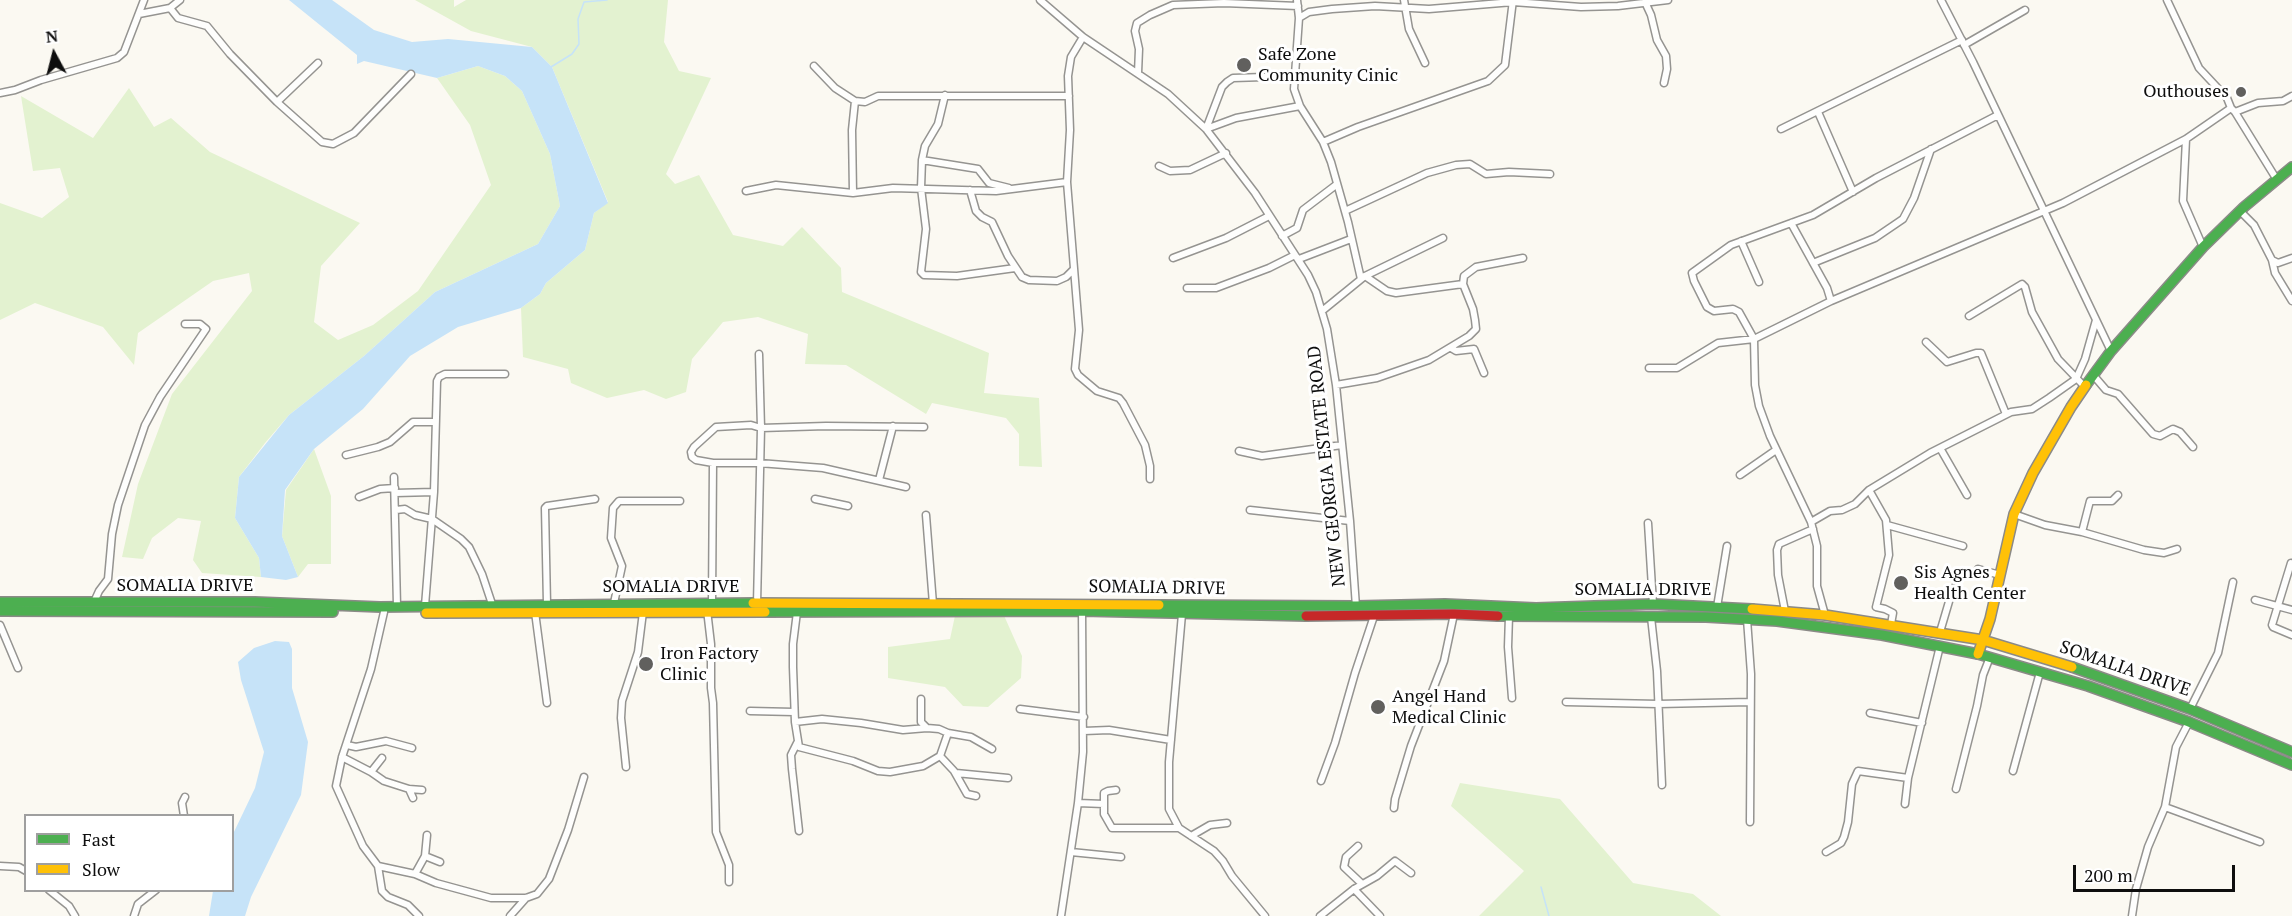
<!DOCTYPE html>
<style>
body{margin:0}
#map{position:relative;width:2292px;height:916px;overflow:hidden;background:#fbf9f2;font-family:"PT Serif",serif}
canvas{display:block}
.legend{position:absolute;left:24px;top:814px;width:210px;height:78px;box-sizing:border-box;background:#fff;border:2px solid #9f9f9f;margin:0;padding:8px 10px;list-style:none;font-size:18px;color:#0e0e0e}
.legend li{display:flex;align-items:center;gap:12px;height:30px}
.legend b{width:30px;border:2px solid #9f9f9f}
.north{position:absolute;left:24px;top:24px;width:60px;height:60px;-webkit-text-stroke:4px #fff;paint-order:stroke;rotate:353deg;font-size:16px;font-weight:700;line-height:24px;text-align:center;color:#0e0e0e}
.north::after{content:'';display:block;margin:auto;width:21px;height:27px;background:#0e0e0e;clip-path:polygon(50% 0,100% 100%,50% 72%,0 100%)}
.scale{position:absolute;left:2073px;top:865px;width:162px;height:27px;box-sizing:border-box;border:3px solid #0e0e0e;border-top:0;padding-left:8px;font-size:18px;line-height:21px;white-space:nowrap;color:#0e0e0e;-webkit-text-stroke:4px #fff;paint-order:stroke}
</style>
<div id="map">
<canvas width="2292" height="916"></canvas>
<ul class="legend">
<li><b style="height:8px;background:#4caf50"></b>Fast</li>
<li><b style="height:8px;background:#ffc107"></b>Slow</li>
</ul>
<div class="north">N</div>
<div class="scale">200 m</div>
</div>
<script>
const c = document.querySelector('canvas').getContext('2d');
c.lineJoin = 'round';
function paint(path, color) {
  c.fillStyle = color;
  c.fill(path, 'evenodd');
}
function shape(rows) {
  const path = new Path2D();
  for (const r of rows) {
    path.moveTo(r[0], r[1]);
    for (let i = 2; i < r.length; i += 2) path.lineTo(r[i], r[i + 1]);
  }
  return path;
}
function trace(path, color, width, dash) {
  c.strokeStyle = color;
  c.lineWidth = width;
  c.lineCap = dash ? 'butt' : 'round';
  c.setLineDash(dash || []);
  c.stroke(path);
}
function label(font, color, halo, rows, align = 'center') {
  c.font = font + ' "PT Serif",serif';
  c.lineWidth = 6;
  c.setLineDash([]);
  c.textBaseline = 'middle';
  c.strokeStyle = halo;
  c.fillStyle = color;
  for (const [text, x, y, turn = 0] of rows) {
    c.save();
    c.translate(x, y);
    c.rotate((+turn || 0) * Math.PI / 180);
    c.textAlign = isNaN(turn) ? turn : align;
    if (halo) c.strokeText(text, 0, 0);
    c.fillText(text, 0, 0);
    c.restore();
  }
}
paint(shape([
 [415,0,454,0,454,7,466,0,668,0,664,42,679,71,711,78,666,174,675,184,699,175,733,235,783,246,802,227,841,268,842,292,989,353,984,393,1039,398,1042,467,1019,466,1019,434,1006,418,932,403,926,414,846,365,805,364,808,334,758,317,723,322,692,359,686,392,666,399,644,390,607,398,571,383,568,369,523,357,521,308,540,294,546,283,585,250,594,213,608,202,552,67,532,47,471,31],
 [478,66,505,76,522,91,550,154,560,206,538,244,435,292,364,356,289,415,265,443,239,477,235,518,259,558,261,577,202,573,193,560,201,521,178,518,152,538,143,559,122,557,138,484,172,394,252,291,249,273,213,281,138,333,134,365,103,327,35,303,0,320,0,203,42,218,69,197,60,168,33,171,21,96,93,138,129,88,154,127,171,118,210,152,360,223,321,266,314,322,338,340,373,325,418,291,491,185,470,125,437,78],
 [314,449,331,496,331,564,308,564,298,577,282,536,286,490],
 [956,611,1002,611,1022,656,1021,678,988,707,963,706,945,687,888,678,888,647,950,639],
 [1460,783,1560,799,1633,883,1693,894,1721,916,1479,916,1524,871,1451,806]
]), '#e3f2d0');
paint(shape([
 [289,0,332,0,374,30,412,42,448,39,532,47,552,67,608,203,594,213,585,250,546,283,540,294,521,308,458,327,410,356,363,409,314,449,285,490,282,536,298,577,286,580,261,577,259,558,235,518,239,477,289,415,364,356,435,292,538,244,560,206,550,154,522,91,505,76,478,66,437,78,364,61,357,64,357,55],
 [275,641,289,642,292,649,292,688,308,742,301,795,251,897,245,916,209,916,213,891,232,890,233,834,255,788,264,752,241,680,238,662,254,648]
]), '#c6e3f8');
trace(shape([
 [551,67,572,54,579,44,578,19,584,2,607,0],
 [1541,887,1549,916]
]), '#c6e3f8', 1.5);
const street = shape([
 [1040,0,1083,37,1168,94,1206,129,1255,193,1308,275,1316,292,1327,329,1336,385,1350,521,1356,607],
 [1297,0,1299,18,1294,89,1300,106,1323,142,1331,162,1348,222,1361,279],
 [1404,0,1409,29,1425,63],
 [1941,0,1973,62,2111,351],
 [2167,0,2199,68,2227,98,2231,108,2235,112,2258,103,2283,101,2292,96],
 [1645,2,1651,15,1657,40,1666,56,1667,69,1664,83],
 [170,8,178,18,207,26,230,54,277,102,322,142,333,144,354,133,411,74],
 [139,14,170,8,180,0],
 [1299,18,1309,12,1332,9,1375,6,1429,9,1513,2,1581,7,1618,6,1668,0],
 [1083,37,1071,57,1068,76,1070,130,1067,182,1079,330,1075,369,1078,375,1097,391,1119,398,1123,403,1145,445,1150,466,1150,479],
 [1964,45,2025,10],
 [814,66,835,88,855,101,865,102,878,96,1069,96],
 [1138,73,1139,49,1135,31,1137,23,1150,15,1173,5,1224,3,1298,6],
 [0,93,15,90,41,80,117,58,124,52,144,0],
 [945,95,938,124,925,146,922,160,921,188,926,229,921,272,924,275,957,276,1015,268],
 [277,102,318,63],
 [1818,112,1853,192],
 [2235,112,2277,180],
 [1206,129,1222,87,1227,82,1233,78,1295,76],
 [1206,129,1236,118,1300,106],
 [1781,129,1962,40],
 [2186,139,2183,201,2203,247],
 [1323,142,1358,127,1488,81,1505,65,1513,0],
 [922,160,978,169,989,183,1009,188],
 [1159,166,1170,171,1190,170,1226,153],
 [970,190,976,211,982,217,992,222,1008,256,1022,277,1029,280,1057,281,1066,277,1073,270],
 [746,191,776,185,853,193,893,188,996,191,1067,182],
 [853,193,852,130,855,101],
 [1345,211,1427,173,1456,165,1470,164,1486,174,1509,172,1550,174],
 [2240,211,2254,225,2272,260,2278,263,2292,258],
 [1791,223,1827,288,1831,301],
 [1282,236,1297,228,1303,210,1336,185],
 [1741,241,1759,282],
 [1173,258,1226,238,1269,216],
 [1299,259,1351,239],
 [2272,260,2275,273,2292,301],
 [1813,263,1875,238,1903,219,1914,198,1931,149],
 [1365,276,1387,291,1396,293,1463,284],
 [1187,288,1216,288,1269,268,1295,255],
 [1322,311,1365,276,1443,238],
 [1969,316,2022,284,2025,287,2032,312,2058,359,2085,387],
 [1926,342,1947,362,1976,353,1981,353,2006,414],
 [1451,348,1456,351,1474,349,1484,373],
 [1649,368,1677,368,1718,343,1754,339,1831,301,2063,203,2186,139,2231,108],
 [2094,376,2106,390,2118,394,2153,434,2160,436,2173,429,2180,432,2193,447],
 [1336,385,1377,378,1429,360,1469,336,1476,329,1475,320,1473,309,1463,284,1464,276,1476,267,1523,258],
 [1940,448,1967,495],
 [1239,451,1262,456,1342,445],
 [346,455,378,447,390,442,413,422,434,422],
 [1740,475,1776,450],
 [394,477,397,606],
 [879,480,893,426],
 [906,487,823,468,759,463,713,463,696,460,692,457,691,452,694,447,716,427,751,425,761,428,826,426,924,427],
 [1869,490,1886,520,1889,555,1876,607,1885,609,1893,613,1891,624],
 [395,493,434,492],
 [359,497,380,489,395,488],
 [815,499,848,506],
 [396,510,405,509,415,515,432,519,461,539,469,547,482,574,492,604],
 [1250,510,1350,521],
 [2014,514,2045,525,2082,532,2144,550,2164,553,2177,549],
 [926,515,933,604],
 [1811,522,1830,511,1842,510,1855,504,1869,490,1930,453,2011,412,2032,409,2049,398,2076,379,2085,359,2096,320],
 [1648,523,1653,604],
 [1887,525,1963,546],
 [2082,532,2090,501,2112,501,2118,495],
 [2291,563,2272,625,2273,627,2292,635],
 [1978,569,2000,575],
 [2255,600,2292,610],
 [94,602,99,591,108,579,112,534,118,505,145,425,160,397,206,329,200,324,185,324],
 [614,603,622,566,611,538,613,508,619,501,680,501],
 [547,604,545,508,547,506,595,499],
 [712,604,713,463],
 [757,604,761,428,759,354],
 [425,606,434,492,437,381,439,377,445,374,505,374],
 [1717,607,1727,546],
 [707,610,711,644,711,688,713,703,716,832,729,865,729,882],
 [1785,611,1778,575,1777,550,1779,544,1813,529],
 [384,612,371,669,342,757,336,786,363,846,378,866,382,891,388,897,408,905,419,916],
 [535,612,547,703],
 [797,612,793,644,793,667,795,722,799,747,853,761,878,771,890,772,923,766,940,756,948,733,971,737,992,749],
 [1182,614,1169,762,1169,809,1179,828,1214,851,1223,861,1232,876,1265,916],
 [1825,615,1817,586,1817,546,1811,522,1770,436,1759,406,1755,385,1754,339,1739,312,1733,309,1714,311,1707,307,1694,281,1692,273,1731,245,1813,215,1876,178,1998,115],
 [1509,616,1508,647,1512,698],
 [1651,617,1657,671,1662,785],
 [1747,619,1751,674,1750,822],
 [0,625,18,668],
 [1940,632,1953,588],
 [921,699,921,722,927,728,939,729,948,733],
 [1566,702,1658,704,1750,702],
 [1020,709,1084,717],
 [2190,709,2218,653,2233,582],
 [750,711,794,712],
 [1870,713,1922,723],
 [795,722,822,719,861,723,903,730,927,728],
 [1084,731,1109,730,1171,740],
 [797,743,791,755,792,769,799,831],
 [347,745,356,747,386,741,412,748],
 [940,756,954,771,967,794,976,796],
 [342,757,371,772,384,781,409,789,413,798],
 [626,767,621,718,622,701,638,652,643,612],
 [2013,771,2040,672],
 [371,772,382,758],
 [956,773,1008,778],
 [1321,781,1335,743,1355,673,1374,616],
 [409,789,422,790],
 [1956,789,1977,706,1983,675,1990,657],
 [1078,803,1104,804,1104,793,1108,791,1116,790],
 [1104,804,1104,814,1112,828,1179,828],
 [1905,804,1908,778,1940,646],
 [2165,807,2260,842],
 [1394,808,1395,799,1411,746,1444,661,1454,614],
 [184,816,182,803,185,797],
 [1191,836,1210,825,1227,823],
 [1358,846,1346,857,1344,867,1361,883],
 [1071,852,1121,857],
 [1826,852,1841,843,1844,837,1848,822,1852,784,1858,771,1908,778],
 [425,856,440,862],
 [0,866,19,867,26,871],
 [378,866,415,874,436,883,491,898,526,898,537,894,549,879,568,830,584,777],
 [415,874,425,856,427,835],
 [1354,889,1380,916],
 [49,890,69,906,75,916],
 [134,916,138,904,156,890],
 [510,916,526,898],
 [1061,916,1078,803,1083,752,1082,611],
 [1320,916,1354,889,1377,876,1395,861,1411,873],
 [2132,916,2136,889,2148,847,2165,807,2176,747,2189,722]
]);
const fast = shape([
 [2086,385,2111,351,2203,247,2244,207,2292,167],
 [0,602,255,602,380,607,753,603],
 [1159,605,1356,606,1445,604,1536,608,1653,604,1752,609],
 [0,611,333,612],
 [765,612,1082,611,1306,616],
 [1498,616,1706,617,1777,621,1882,635,1978,654,2088,686,2189,722,2292,765],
 [2072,667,2190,709,2292,752]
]);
const slow = shape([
 [753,603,1159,605],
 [1752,609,1825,615,1983,640,2072,667],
 [426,613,765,612],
 [1978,654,1990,619,2014,514,2033,473,2071,407,2086,385]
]);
const jam = shape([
 [1306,616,1454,614,1498,616]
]);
trace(street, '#959491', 9);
trace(fast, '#8b8a87', 12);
trace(slow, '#8b8a87', 12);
trace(jam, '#8b8a87', 12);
trace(street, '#fefefd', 6);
trace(fast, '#4caf50', 9);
trace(slow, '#ffc107', 9);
trace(jam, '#c62828', 9);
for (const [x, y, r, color] of [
 [1244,65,8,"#61605e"],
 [2241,92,6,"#61605e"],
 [1901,583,8,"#61605e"],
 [646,664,8,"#61605e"],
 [1378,707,8,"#61605e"]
]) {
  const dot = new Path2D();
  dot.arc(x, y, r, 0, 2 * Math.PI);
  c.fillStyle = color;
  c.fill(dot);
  trace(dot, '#fff', 2);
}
label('18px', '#0e0e0e', '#fff', [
 ["Safe Zone",1258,55],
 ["Community Cinic",1258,76],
 ["Outhouses",2229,92,"right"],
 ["Sis Agnes",1914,573],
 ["Health Center",1914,594],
 ["Iron Factory",660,654],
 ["Clinic",660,675],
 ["Angel Hand",1392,697],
 ["Medical Clinic",1392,718]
], 'left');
label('18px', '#0e0e0e', '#fff', [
 ["NEW GEORGIA ESTATE ROAD",1327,466,-96],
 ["SOMALIA DRIVE",185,586],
 ["SOMALIA DRIVE",671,587],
 ["SOMALIA DRIVE",1157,588,1],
 ["SOMALIA DRIVE",1643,590],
 ["SOMALIA DRIVE",2125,669,19]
]);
</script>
